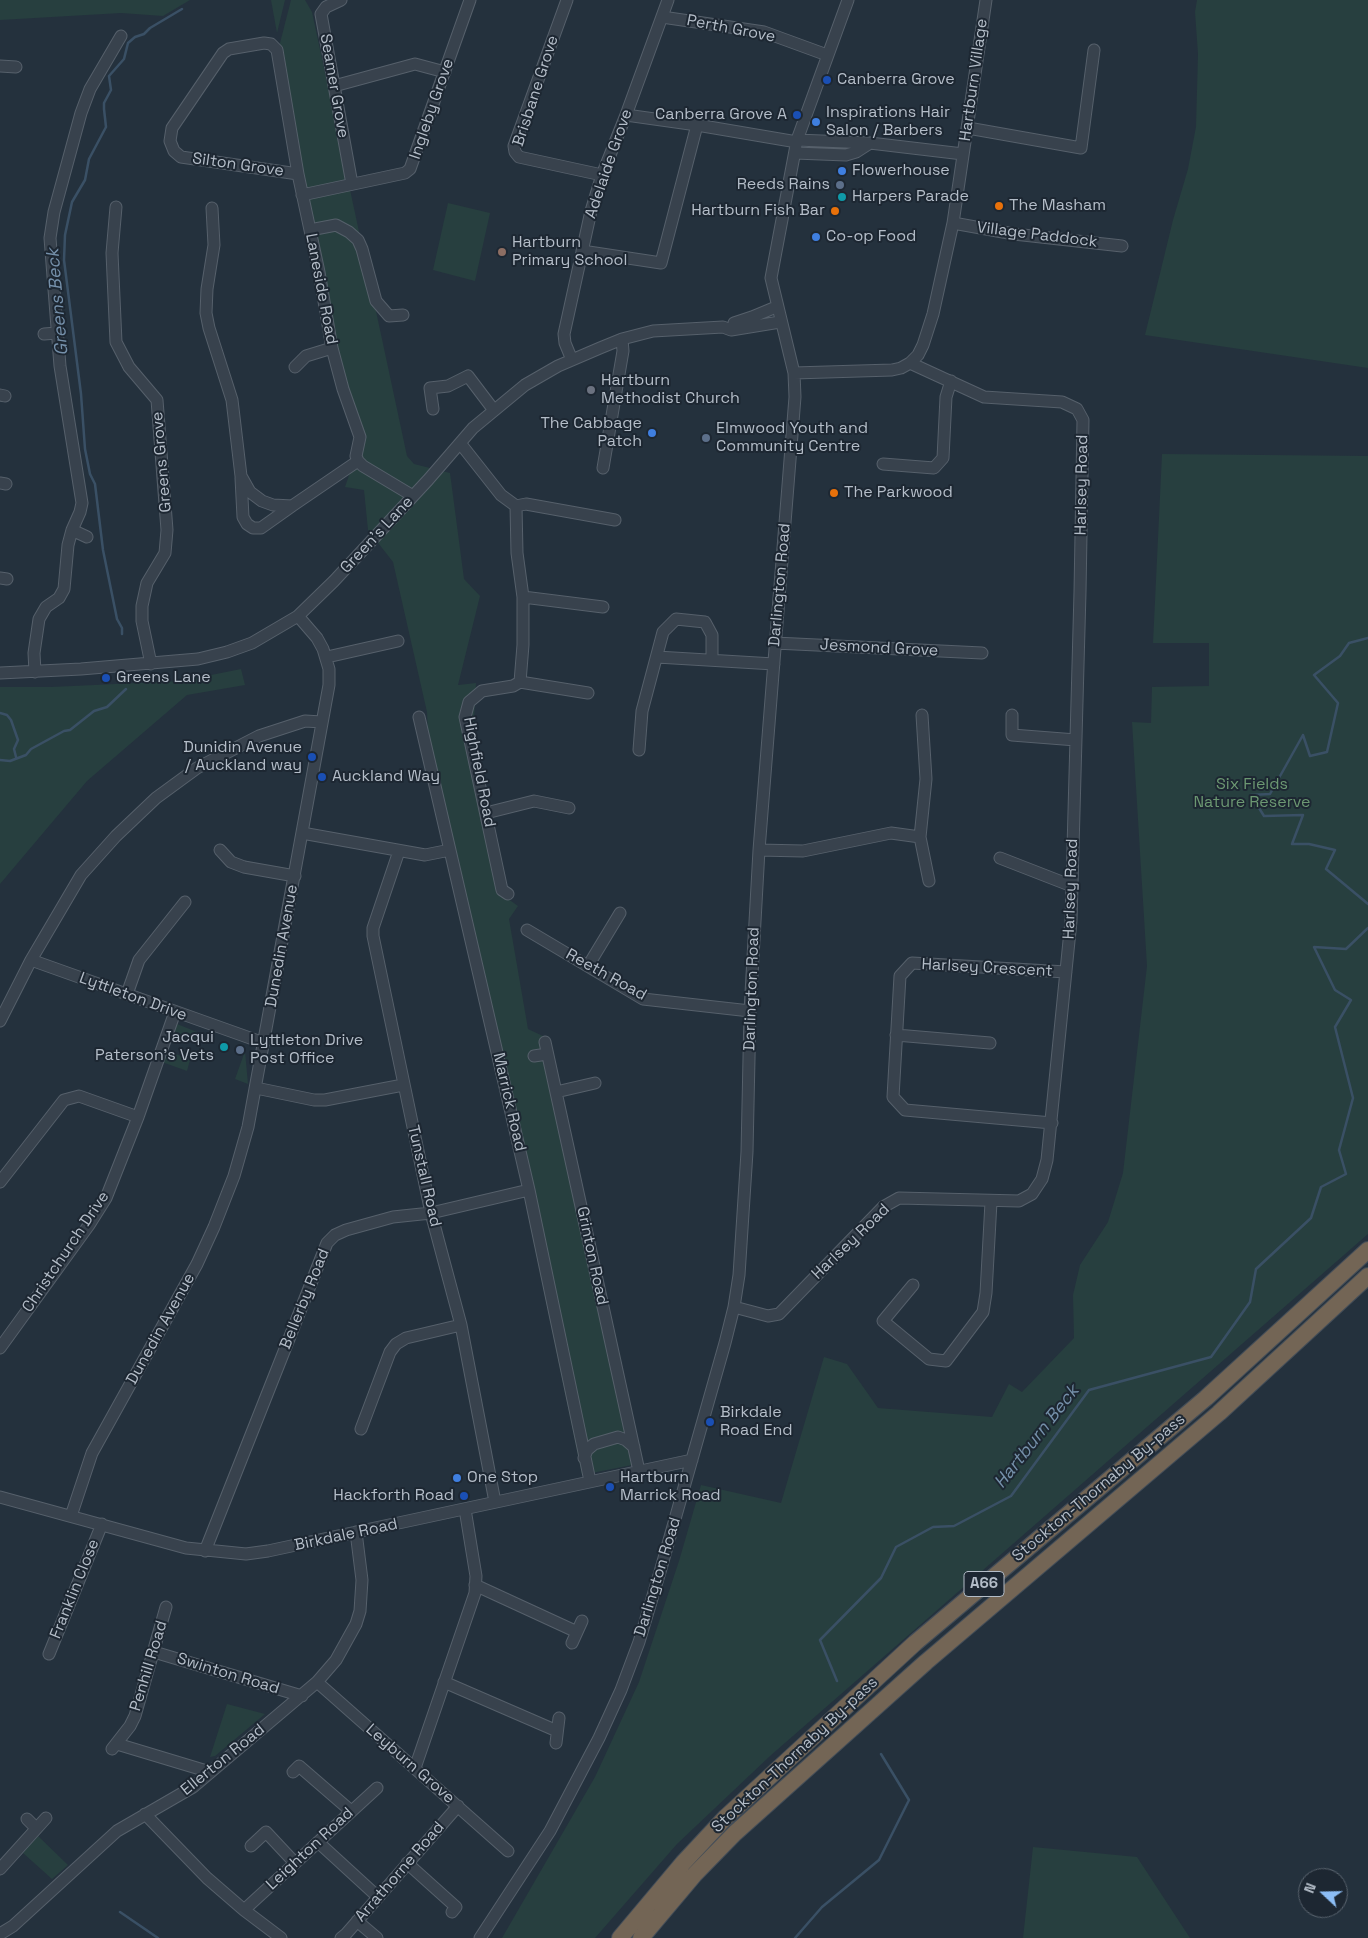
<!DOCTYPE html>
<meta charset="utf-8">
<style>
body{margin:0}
#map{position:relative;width:1368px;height:1938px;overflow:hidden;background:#24313d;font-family:"Space Grotesk",sans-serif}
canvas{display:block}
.north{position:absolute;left:1298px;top:1868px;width:50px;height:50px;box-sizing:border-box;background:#1d2732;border:1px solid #59636e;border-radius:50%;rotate:291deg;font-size:14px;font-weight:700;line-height:20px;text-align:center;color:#b4bdc8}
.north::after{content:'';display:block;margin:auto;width:18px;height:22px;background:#8cbdf5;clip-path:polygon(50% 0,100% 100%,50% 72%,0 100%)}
</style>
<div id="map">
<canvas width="1368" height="1938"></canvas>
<div class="north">N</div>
</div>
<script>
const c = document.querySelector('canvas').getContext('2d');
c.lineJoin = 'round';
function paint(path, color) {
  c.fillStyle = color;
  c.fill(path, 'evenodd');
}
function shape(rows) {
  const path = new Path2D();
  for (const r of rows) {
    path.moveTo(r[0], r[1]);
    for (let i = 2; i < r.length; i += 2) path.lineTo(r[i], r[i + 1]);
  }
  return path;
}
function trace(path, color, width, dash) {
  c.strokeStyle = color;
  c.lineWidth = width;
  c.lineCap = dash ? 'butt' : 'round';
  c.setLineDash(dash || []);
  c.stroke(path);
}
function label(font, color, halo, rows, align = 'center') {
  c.font = font + ' "Space Grotesk",sans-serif';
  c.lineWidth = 4;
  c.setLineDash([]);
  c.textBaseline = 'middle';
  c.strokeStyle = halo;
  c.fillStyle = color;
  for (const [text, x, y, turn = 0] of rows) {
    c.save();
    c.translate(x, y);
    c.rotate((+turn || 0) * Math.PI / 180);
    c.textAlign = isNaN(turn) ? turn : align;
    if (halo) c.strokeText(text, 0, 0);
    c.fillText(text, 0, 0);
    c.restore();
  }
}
paint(shape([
 [0,0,190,0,163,16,121,13,0,20],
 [271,0,285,0,277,33],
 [291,0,305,0,312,12,407,456,414,464,450,473,464,579,480,596,458,685,476,683,474,721,504,896,518,906,509,919,528,1029,545,1037,642,1463,582,1475,428,734,427,712,393,562,368,530,364,490,345,487,359,446,356,446,279,47],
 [1197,0,1368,0,1368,368,1145,335,1173,220,1188,169,1196,127,1198,54,1195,12],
 [448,203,490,213,475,281,433,270],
 [1162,454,1368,456,1368,1234,770,1756,677,1844,595,1938,502,1938,595,1777,639,1682,679,1561,701,1485,781,1503,824,1357,847,1364,878,1408,992,1417,1009,1384,1022,1392,1074,1338,1073,1295,1080,1265,1108,1222,1123,1173,1147,966,1132,722,1151,723,1152,687,1209,686,1209,643,1153,643],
 [241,669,245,685,187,695,87,781,0,884,0,687,51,687,181,681],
 [177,1024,202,1034,199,1042,179,1035,175,1044,173,1043,170,1040],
 [169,1051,190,1060,187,1071,162,1062,166,1052],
 [245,1051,248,1084,235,1079],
 [227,1704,265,1714,215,1756,210,1757],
 [38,1836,68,1865,52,1879,23,1853],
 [1033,1847,1137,1857,1190,1938,1023,1938]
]), '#273f3f');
trace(shape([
 [122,634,122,628,117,619,103,550,95,484,90,474,85,449,81,394,64,260,65,235,72,202,85,180,89,159,106,127,104,109,104,103,111,90,109,76,124,59,128,43,135,37,144,34,150,28,182,9],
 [1368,638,1349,643,1340,656,1314,675,1338,703,1327,752,1310,756,1303,735,1270,794,1251,795,1264,816,1303,815,1292,844,1309,844,1335,850,1326,869,1368,904],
 [0,713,7,715,11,720,18,740,14,749,16,757],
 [0,760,10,761,26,755,31,749,64,731,70,730,94,711,107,707,126,689],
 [837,1681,820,1640,881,1578,896,1547,933,1527,954,1526,1011,1496,1089,1390,1211,1357,1250,1302,1256,1269,1311,1218,1321,1187,1346,1174,1339,1150,1353,1098,1335,1027,1351,1000,1335,990,1314,947,1346,949,1368,928],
 [120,1912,158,1938],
 [795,1938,822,1907,879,1860,909,1800,881,1754]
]), '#3a5065', 2.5);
const minor = shape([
 [341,0,326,7,321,14,352,184],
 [567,0,514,146,515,152,519,157,602,175],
 [662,17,764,32,827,55],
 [0,66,16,67],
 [334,86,415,64,445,72],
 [626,115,697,125,797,142],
 [968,128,1081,148,1094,50],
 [797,140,870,143,963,154],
 [795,153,846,155,856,152,870,143],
 [298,174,181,157,174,151,170,141,172,128,223,53,229,49,264,43,271,44,277,50,298,174,319,272,332,348,343,389,360,437,356,456,358,461,363,466,413,496],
 [302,195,405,173,410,169,470,0],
 [116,207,112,253,116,342,129,367,157,400,167,530,165,553,147,583,142,606,142,621,151,664],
 [212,208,214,245,207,289,206,313,209,328,232,400,241,476,250,492,262,501,273,505,292,506,358,461],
 [953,223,1014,234,1122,246],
 [310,230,336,225,349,232,358,240,362,249,376,301,389,316,403,315],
 [582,251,661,263,697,125],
 [734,323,752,317,776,307],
 [44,334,57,333],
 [572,360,565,343,564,334,591,211,602,175,626,115,668,0],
 [295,367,306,356,332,348],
 [794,373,892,370,901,368,910,363,918,355,923,345,933,314,953,223,986,0],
 [0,395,5,396],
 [433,409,430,388,448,386,468,376,493,409],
 [460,443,501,495,516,506,517,553,523,597,523,645,520,682],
 [883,464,934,468,943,458,946,397,951,381],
 [603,468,623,351,622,339],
 [241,478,243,517,247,524,253,528,261,528,292,506],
 [0,483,6,484],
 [516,506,526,504,615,520],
 [72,530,87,537],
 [0,578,7,579],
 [523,597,603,607],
 [775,643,982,653],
 [327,657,398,641],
 [657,657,774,664],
 [35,672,34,653,39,619,46,607,59,598,64,589,68,545,72,530,80,512,82,503,60,366,50,238,54,212,81,113,90,89,121,36],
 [0,673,81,669,198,659,227,652,252,643,298,616,334,581,428,480,473,428,525,385,558,366,600,348,622,339,653,331,723,327,731,330,780,322],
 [520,682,588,693],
 [1012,715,1012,735,1076,740],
 [419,717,529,1190,590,1481],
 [639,750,642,711,663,632,676,619,705,622,712,635,712,659],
 [486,813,534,801,569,808],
 [302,833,425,855,450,850],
 [920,837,929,881],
 [220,850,231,862,244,867,295,876],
 [759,850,803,851,891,833,920,837,926,779,922,715],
 [399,851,373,928,373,936,431,1213,461,1325,495,1502],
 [1000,858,1072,886],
 [508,894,502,890,465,717,469,702,482,691,513,686,520,682],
 [527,930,643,999,750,1011],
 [31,960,264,1043],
 [588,966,620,913],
 [127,994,139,960,185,902],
 [0,1021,31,960,81,875,116,836,156,798,197,768,259,736,305,721,322,722],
 [896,1035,990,1043],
 [545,1042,639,1471],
 [534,1056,547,1054],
 [256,1088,314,1100,325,1100,403,1085],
 [556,1092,595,1083],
 [1052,1123,905,1110,893,1097,900,976,912,963,1066,972],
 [0,1182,64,1100,79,1096,138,1117],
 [913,1285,883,1321,929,1359,946,1361,983,1312,986,1293,991,1202],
 [734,1307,768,1316,779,1314,883,1207,899,1198,1019,1201,1032,1194,1042,1179,1047,1160,1071,921,1080,592,1083,420,1077,409,1062,402,984,397,910,363],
 [0,1348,89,1225,106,1198,138,1117,175,1012],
 [361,1429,390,1352,396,1344,406,1338,461,1325],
 [584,1458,587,1450,594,1444,618,1437,626,1440,634,1447],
 [0,1497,186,1548,246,1554,268,1551,692,1460],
 [71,1516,92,1453,197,1264,214,1227,234,1176,248,1127,329,685,329,669,323,649,317,638,298,616],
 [205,1551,327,1243,335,1235,346,1230,393,1217,431,1213,529,1190],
 [475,1585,577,1632],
 [572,1643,582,1621],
 [154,1652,302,1696],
 [49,1654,102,1524],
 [317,1682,508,1851],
 [444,1682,557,1731],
 [556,1743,559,1718],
 [117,1744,210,1772],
 [112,1749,130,1726,135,1716,166,1607],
 [415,1768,475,1593,476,1576,465,1509],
 [293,1772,299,1766,351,1811],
 [145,1814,207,1878,244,1910,281,1938],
 [27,1819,36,1828],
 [318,1842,378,1897],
 [251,1846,266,1832,295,1863],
 [407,1863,456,1907,452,1912],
 [0,1869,46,1818],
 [244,1910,377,1788],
 [357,1921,377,1938],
 [0,1934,13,1926,117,1831,193,1787,317,1682,336,1660,356,1624,360,1611,362,1580,356,1532],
 [341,1938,346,1934,458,1806],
 [480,1938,550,1831,599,1738,621,1690,639,1642,660,1572,725,1343,734,1307,739,1275,747,1152,750,1011,759,850,795,397,794,373,771,278,797,140,848,0]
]);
const highway = shape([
 [620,1938,683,1863,726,1817,915,1643,1206,1398,1368,1250],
 [641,1938,694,1875,735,1833,926,1662,1219,1413,1368,1276]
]);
trace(minor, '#56606b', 13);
trace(highway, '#434d58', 18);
trace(minor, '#38424d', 11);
trace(highway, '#736555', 16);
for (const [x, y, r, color] of [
 [827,80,5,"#1a4fb4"],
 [797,115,5,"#1a4fb4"],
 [816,122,5,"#3f7fe0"],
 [842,171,5,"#3f7fe0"],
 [840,185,5,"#5c6f8a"],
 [842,197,5,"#0f9aa8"],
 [999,206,5,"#e8710a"],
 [835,211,5,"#e8710a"],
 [816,237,5,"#3f7fe0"],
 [502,252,5,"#8d6e63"],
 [591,390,5,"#6b7280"],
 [652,433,5,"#3f7fe0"],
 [706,438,5,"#5c6f8a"],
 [834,493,5,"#e8710a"],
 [106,678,5,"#1a4fb4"],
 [312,757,5,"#1a4fb4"],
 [322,777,5,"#1a4fb4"],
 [224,1047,5,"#0f9aa8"],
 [240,1050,5,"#5c6f8a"],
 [710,1422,5,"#1a4fb4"],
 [457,1478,5,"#3f7fe0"],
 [610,1487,5,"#1a4fb4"],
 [464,1496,5,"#1a4fb4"]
]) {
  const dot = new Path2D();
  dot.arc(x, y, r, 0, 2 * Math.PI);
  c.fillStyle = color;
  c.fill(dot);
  trace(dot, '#1d2732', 2);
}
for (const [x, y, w] of [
 [984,1584,40]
]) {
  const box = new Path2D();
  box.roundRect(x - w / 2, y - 12.5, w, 25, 4);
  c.fillStyle = '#1d2732';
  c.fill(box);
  trace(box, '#b4bdc8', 1);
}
label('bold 15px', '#b4bdc8', null, [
 ["A66",984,1584]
]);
label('16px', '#b4bdc8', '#1d2732', [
 ["Perth Grove",731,29,11],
 ["Hartburn Village",974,80,-82],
 ["Seamer Grove",334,86,80],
 ["Brisbane Grove",536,91,-72],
 ["Ingleby Grove",432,109,-71],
 ["Adelaide Grove",609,164,-71],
 ["Silton Grove",238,165,8],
 ["Village Paddock",1037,235,7],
 ["Laneside Road",321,289,79],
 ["Greens Grove",162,462,-95],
 ["Harlsey Road",1082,485,-89],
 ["Green's Lane",377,535,-47],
 ["Darlington Road",780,585,-85],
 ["Jesmond Grove",879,648,3],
 ["Highfield Road",479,772,79],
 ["Harlsey Road",1071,889,-88],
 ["Dunedin Avenue",282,946,-80],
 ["Harlsey Crescent",987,968,3],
 ["Reeth Road",606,975,29],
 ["Darlington Road",752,989,-88],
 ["Lyttleton Drive",133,997,20],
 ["Marrick Road",509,1102,77],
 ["Tunstall Road",424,1176,77],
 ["Harlsey Road",851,1242,-44],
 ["Christchurch Drive",66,1252,-56],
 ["Grinton Road",592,1256,78],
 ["Bellerby Road",305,1299,-68],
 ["Dunedin Avenue",161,1329,-61],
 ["Stockton-Thornaby By-pass",1099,1488,-40],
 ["Birkdale Road",346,1535,-12],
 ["Darlington Road",658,1577,-73],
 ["Franklin Close",75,1589,-68],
 ["Penhill Road",149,1666,-73],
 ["Swinton Road",228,1674,17],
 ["Stockton-Thornaby By-pass",795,1755,-43],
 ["Ellerton Road",223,1760,-39],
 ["Leyburn Grove",410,1764,41],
 ["Leighton Road",310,1849,-43],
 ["Arrathorne Road",400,1872,-49]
]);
label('16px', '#b4bdc8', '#1d2732', [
 ["Canberra Grove",837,80],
 ["Inspirations Hair",826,113],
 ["Salon / Barbers",826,131],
 ["Canberra Grove A",787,115,"right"],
 ["Flowerhouse",852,171],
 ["Reeds Rains",830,185,"right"],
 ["Harpers Parade",852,197],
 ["The Masham",1009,206],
 ["Hartburn Fish Bar",825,211,"right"],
 ["Co-op Food",826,237],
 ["Hartburn",512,243],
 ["Primary School",512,261],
 ["Hartburn",601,381],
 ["Methodist Church",601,399],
 ["The Cabbage",642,424,"right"],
 ["Patch",642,442,"right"],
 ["Elmwood Youth and",716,429],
 ["Community Centre",716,447],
 ["The Parkwood",844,493],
 ["Greens Lane",116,678],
 ["Dunidin Avenue",302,748,"right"],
 ["/ Auckland way",302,766,"right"],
 ["Auckland Way",332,777],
 ["Jacqui",214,1038,"right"],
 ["Paterson’s Vets",214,1056,"right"],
 ["Lyttleton Drive",250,1041],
 ["Post Office",250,1059],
 ["Birkdale",720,1413],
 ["Road End",720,1431],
 ["One Stop",467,1478],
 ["Hartburn",620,1478],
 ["Marrick Road",620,1496],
 ["Hackforth Road",454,1496,"right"]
], 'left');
label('16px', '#6c9872', '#1d2732', [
 ["Six Fields",1252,785],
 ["Nature Reserve",1252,803]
]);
label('italic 18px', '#7590aa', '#1d2732', [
 ["Greens Beck",58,302,-95],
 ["Hartburn Beck",1037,1437,-52]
]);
</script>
